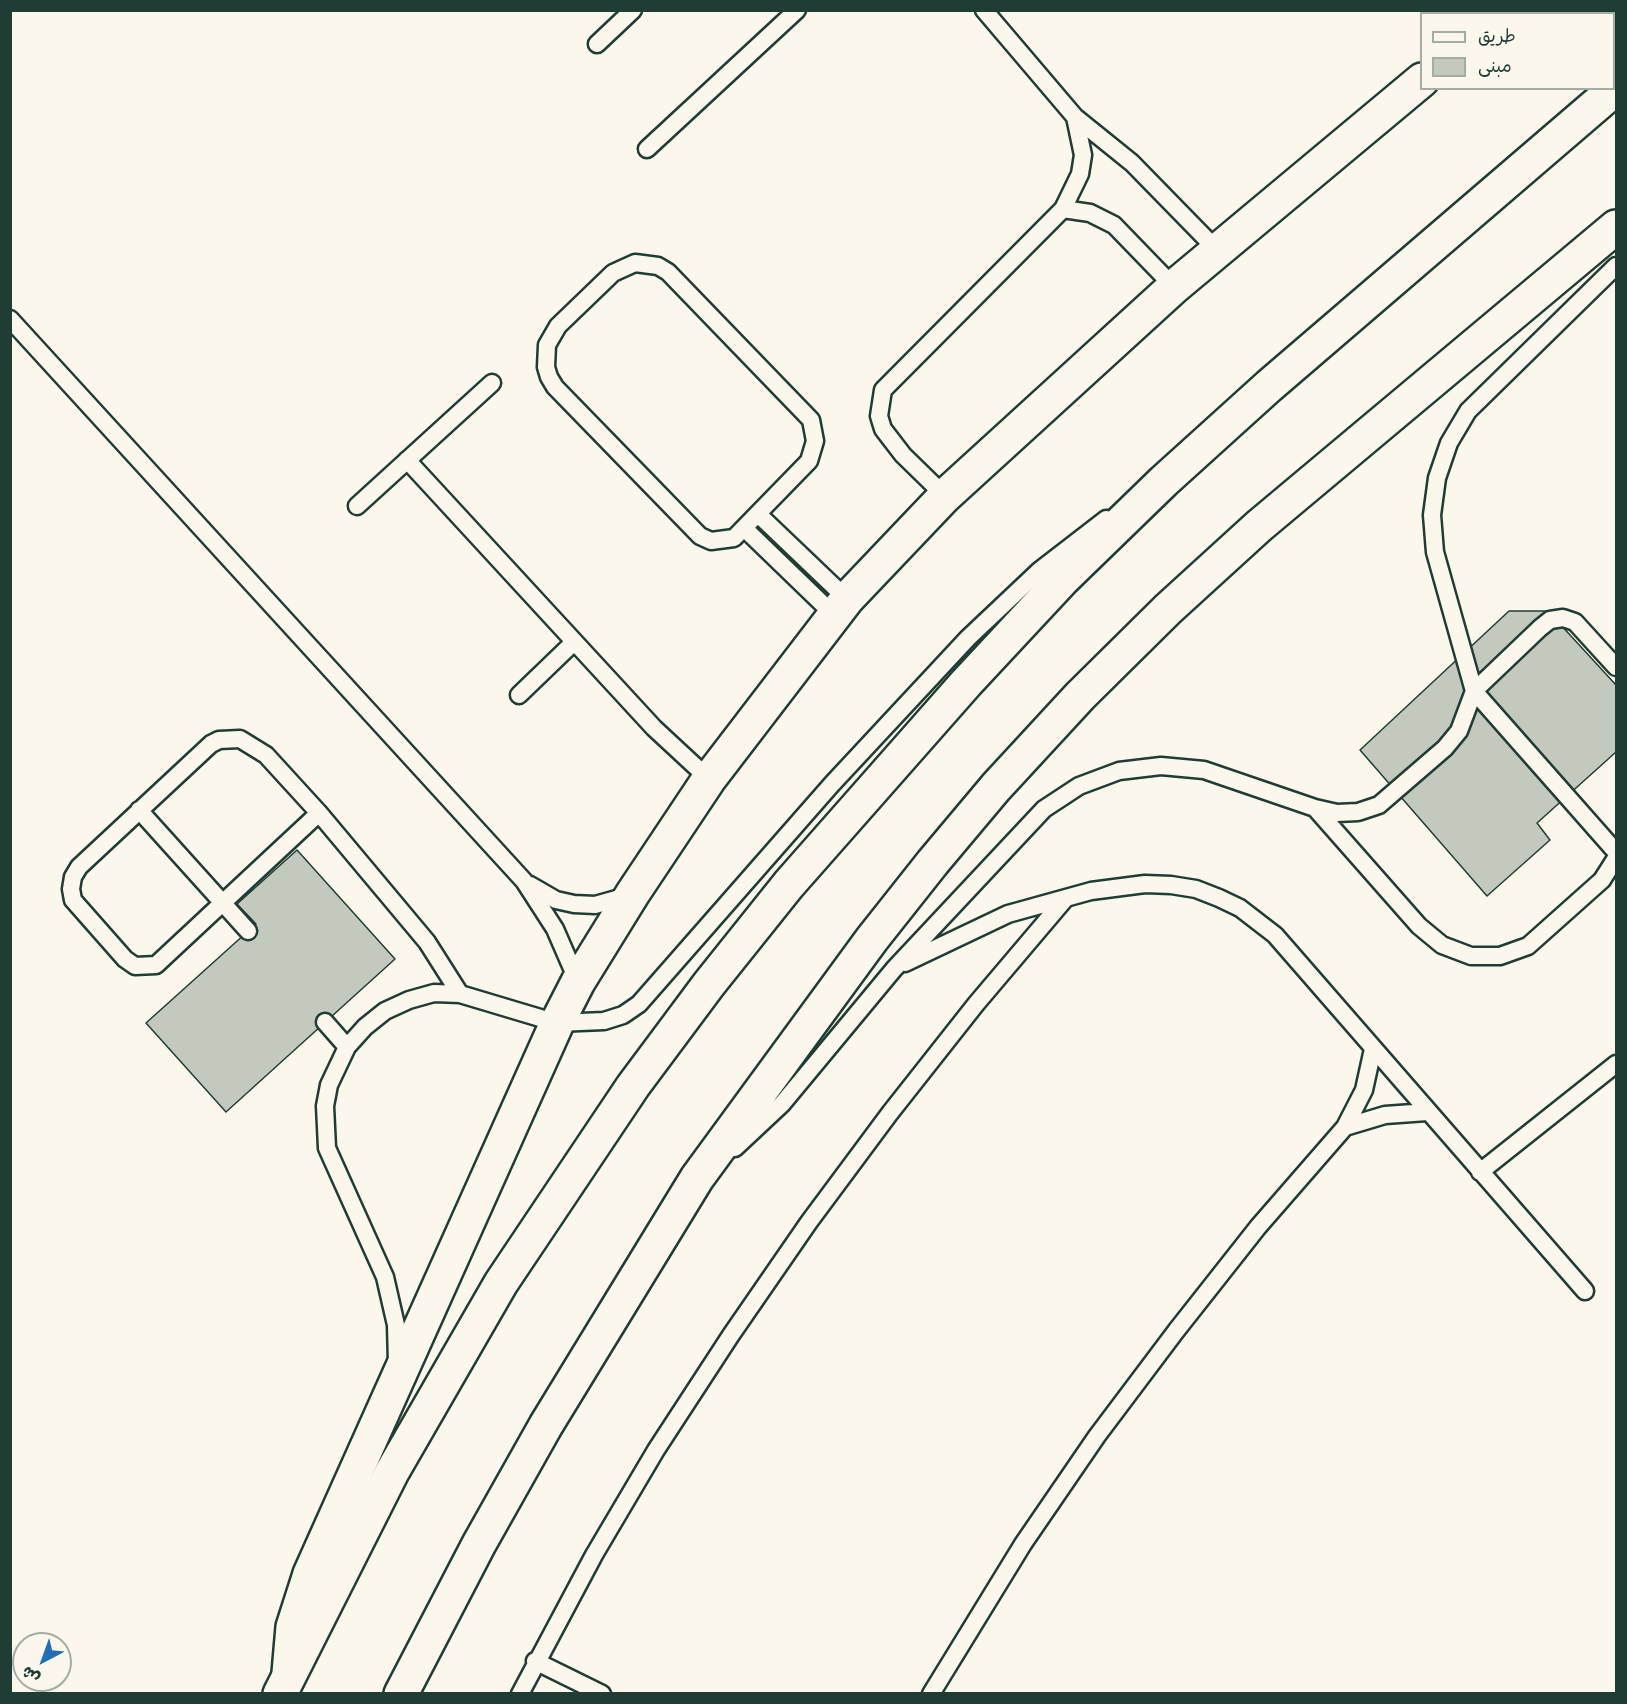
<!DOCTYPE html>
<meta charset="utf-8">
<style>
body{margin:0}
#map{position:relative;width:1627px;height:1704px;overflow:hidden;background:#fbf7ec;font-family:Mynerve,"Playpen Sans Arabic",sans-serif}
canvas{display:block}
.frame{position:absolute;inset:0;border:12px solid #1f3d34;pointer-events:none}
.legend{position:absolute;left:1420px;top:12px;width:195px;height:78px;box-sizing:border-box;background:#fbf7ec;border:2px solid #a3ada2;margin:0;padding:8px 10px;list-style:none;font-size:18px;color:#1f3d34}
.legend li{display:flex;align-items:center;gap:12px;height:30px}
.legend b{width:30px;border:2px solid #a3ada2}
.north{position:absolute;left:12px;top:1632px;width:60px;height:60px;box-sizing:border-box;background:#fbf7ec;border:2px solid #a3ada2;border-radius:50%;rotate:221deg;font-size:16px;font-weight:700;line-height:24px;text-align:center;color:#1f3d34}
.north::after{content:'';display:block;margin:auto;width:21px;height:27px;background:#1f6fb2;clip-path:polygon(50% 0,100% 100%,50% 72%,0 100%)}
</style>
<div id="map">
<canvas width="1627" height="1704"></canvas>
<div class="frame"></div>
<ul class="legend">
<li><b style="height:8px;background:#fbf7ec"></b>طريق</li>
<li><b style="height:16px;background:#c4c9be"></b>مبنى</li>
</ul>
<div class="north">ش</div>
</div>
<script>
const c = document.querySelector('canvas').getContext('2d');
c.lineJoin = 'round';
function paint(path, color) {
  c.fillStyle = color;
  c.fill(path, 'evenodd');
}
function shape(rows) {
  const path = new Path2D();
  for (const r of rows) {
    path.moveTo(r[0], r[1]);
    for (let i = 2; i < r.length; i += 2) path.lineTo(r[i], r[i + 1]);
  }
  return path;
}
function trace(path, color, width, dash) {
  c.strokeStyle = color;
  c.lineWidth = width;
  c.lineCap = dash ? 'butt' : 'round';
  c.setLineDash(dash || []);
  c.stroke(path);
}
const building = shape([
 [1509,611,1548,611,1616,685,1616,752,1537,823,1550,840,1487,896,1360,750,1509,611],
 [297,850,395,959,226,1112,146,1023,256,924,237,904,297,850]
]);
paint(building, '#c4c9be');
trace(building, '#1f3d34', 1.5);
const service = shape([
 [597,44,633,10],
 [1075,117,1132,163,1217,250],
 [647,149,797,10],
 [1063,209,1090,213,1114,225,1174,287],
 [635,263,658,266,668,272,811,420,815,441,809,461,734,538,711,541,700,536,555,387,549,377,546,367,547,345,558,326,613,273,635,263],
 [10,319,524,881,555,929,578,982],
 [407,460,654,728,709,779],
 [945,496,903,455,883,429,879,416,883,390,1063,209,1080,174,1083,155,1075,117,984,10],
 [357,506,492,383],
 [758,514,847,599],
 [744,528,834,615],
 [1616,667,1575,622,1563,618,1550,620,1540,628,1474,691,1616,852],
 [519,695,574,642],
 [1315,808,1337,813,1358,812,1379,805,1445,748,1459,731,1474,691,1435,552,1432,515,1437,478,1449,443,1468,411,1616,266],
 [139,810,248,931],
 [319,813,156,965,135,966,125,959,73,900,71,889,73,877,79,867,211,744,219,740,240,739,266,755,319,813,427,942,460,994],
 [530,885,556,900,574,904,595,905,627,896],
 [905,963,1008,914,1091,891,1145,884,1171,885,1196,889,1219,898,1240,908,1275,935,1585,1291],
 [325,1022,347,1047],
 [1345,1127,1385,1115,1427,1112],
 [735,1148,782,1104,894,969,1044,809,1079,786,1119,771,1161,766,1204,770,1315,808,1419,926,1442,945,1471,956,1500,956,1528,946,1602,880,1616,858],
 [1480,1172,1616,1064],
 [397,1363,396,1325,385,1277,327,1148,325,1106,329,1085,347,1047,365,1027,385,1011,409,1000,434,993,460,994,557,1023,604,1021,623,1015,639,1004,832,784,968,638,1040,570,1106,519],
 [535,1661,602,1694],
 [520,1694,594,1555,656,1450,731,1335,809,1222,890,1113,976,1004,1065,899],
 [931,1694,1023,1544,1097,1436,1176,1331,1258,1227,1345,1127,1364,1090,1373,1049]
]);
const minor = shape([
 [1502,14,1505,10],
 [289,1673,293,1627,310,1574,557,1023,578,982,633,893,709,779,847,599,945,496,1174,287,1422,80]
]);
const tertiary = shape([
 [280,1694,392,1472,501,1283,633,1086,709,984,789,884,967,682,1063,579,1164,481,1269,386,1616,88],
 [401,1694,479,1544,546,1425,697,1178,872,939,933,862,996,787,1080,696,1168,609,1259,526,1616,227]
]);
trace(service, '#1f3d34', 21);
trace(minor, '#1f3d34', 38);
trace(tertiary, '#1f3d34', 38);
trace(service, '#fbf7ec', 16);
trace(minor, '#fbf7ec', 33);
trace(tertiary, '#fbf7ec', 33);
</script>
